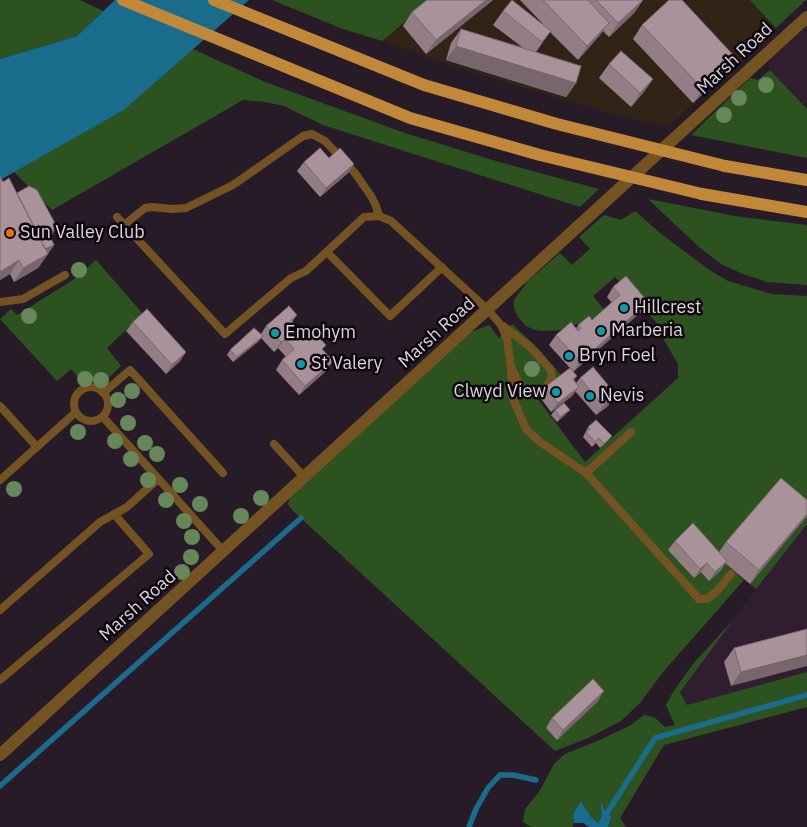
<!DOCTYPE html>
<style>
body{margin:0}
canvas{display:block;background:#271b27}
</style>
<canvas width="807" height="827"></canvas>
<script>
const c = document.querySelector('canvas').getContext('2d');
c.lineJoin = 'round';
function paint(path, color) {
  c.fillStyle = color;
  c.fill(path, 'evenodd');
}
function shape(rows) {
  const path = new Path2D();
  for (const r of rows) {
    if (r.length === 3) {
      path.moveTo(r[0] + r[2], r[1]);
      path.arc(r[0], r[1], r[2], 0, 2 * Math.PI);
      continue;
    }
    path.moveTo(r[0], r[1]);
    for (let i = 2; i < r.length; i += 2) path.lineTo(r[i], r[i + 1]);
  }
  return path;
}
function trace(path, color, width, dash) {
  c.strokeStyle = color;
  c.lineWidth = width;
  c.lineCap = dash ? 'butt' : 'round';
  c.setLineDash(dash || []);
  c.stroke(path);
}
function label(font, color, halo, rows, align = 'center') {
  c.font = font + ' "IBM Plex Sans",sans-serif';
  c.lineWidth = 5;
  c.setLineDash([]);
  c.textBaseline = 'middle';
  c.strokeStyle = halo;
  c.fillStyle = color;
  for (const [text, x, y, turn = 0] of rows) {
    c.save();
    c.translate(x, y);
    c.rotate((+turn || 0) * Math.PI / 180);
    c.textAlign = isNaN(turn) ? turn : align;
    if (halo) c.strokeText(text, 0, 0);
    c.fillText(text, 0, 0);
    c.restore();
  }
}
paint(shape([
 [807,26,807,109,770,70,770,59],
 [807,523,807,672,687,705,680,692,756,589]
]), '#301e30');
paint(shape([
 [431,0,750,0,776,28,668,127,615,115,475,73,382,41]
]), '#312417');
paint(shape([
 [0,0,80,0,103,11,77,36,0,59],
 [272,0,431,0,382,41,343,29],
 [750,0,806,0,776,28],
 [193,49,265,82,405,133,499,162,599,189,580,207,323,125,284,106,265,102,243,100,52,210,13,171,124,110],
 [770,70,807,109,807,158,691,135,750,78,758,80],
 [648,199,735,216,807,225,807,285,767,282,743,274,721,264,699,247],
 [635,211,660,233,708,269,728,281,772,294,807,296,807,524,756,589,750,584,804,520,717,556,744,580,663,672,640,703,621,721,588,738,555,751,292,510,288,504,290,497,469,333,489,325,499,338,512,324,537,347,563,377,537,398,585,462,678,378,678,364,664,340,663,330,615,277,593,296,606,312,602,315,560,330,545,331,535,330,526,326,518,317,514,308,514,300,528,281,560,253,572,265,590,249,579,237,604,215,621,220],
 [96,260,143,314,107,348,121,366,101,385,91,381,82,381,71,369,57,381,0,319,11,309,17,315,73,280],
 [734,619,680,692,687,705,807,672,807,707,664,745,620,818,626,827,608,827,612,816,600,803,602,816,598,823,591,817,581,801,573,813,574,823,572,827,531,827,523,822,525,809,539,792,554,764,565,754,602,739,631,725,644,715,654,717,665,727,675,725,666,705,673,692,693,664]
]), '#2c531f');
paint(shape([
 [115,0,249,0,124,110,0,180,0,59,77,36],
 [581,801,591,817,598,823,602,816,600,801,607,813,612,816,608,827,589,827,583,823,574,823,573,813]
]), '#1a6c8c');
trace(shape([
 [0,786,301,518],
 [607,813,655,738,807,695],
 [469,827,476,809,488,788,500,775,513,775,536,780]
]), '#1a6c8c', 5.5);
trace(shape([
 [117,217,225,334,291,278,306,271,364,217,379,216,391,221,488,310,501,325,507,339,511,368,512,396,526,429,540,442,586,473,699,599,707,599,716,592,731,574],
 [124,225,145,208,152,207,172,209,186,208,233,185,303,136,312,134,325,141,355,173,371,196,376,206,379,216],
 [327,252,390,316,442,267],
 [0,302,23,299,65,275],
 [503,326,529,346,551,370,552,377,546,388,540,391,529,392,520,386,513,370],
 [91,404,17],
 [103,393,130,370,223,473],
 [0,406,37,447],
 [103,417,224,552],
 [274,444,305,478],
 [586,473,631,432],
 [0,480,76,412],
 [0,610,100,522,127,507,158,479],
 [0,680,149,554,114,514]
]), '#745323', 8);
trace(shape([
 [0,755,807,17]
]), '#745323', 12);
trace(shape([
 [725,166,807,180],
 [702,194,807,212]
]), '#c08838', 12);
trace(shape([
 [123,0,410,118,540,155,702,194],
 [214,0,424,85,557,124,725,166]
]), '#c08838', 12);
c.fillStyle = '#658759';
for (const [x, y] of [
 [766,85],
 [739,98],
 [724,115],
 [79,270],
 [29,316],
 [532,369],
 [85,379],
 [101,380],
 [132,391],
 [118,400],
 [128,423],
 [78,432],
 [115,441],
 [145,443],
 [157,454],
 [131,459],
 [148,480],
 [180,485],
 [14,489],
 [261,498],
 [166,500],
 [200,504],
 [241,516],
 [184,521],
 [192,537],
 [191,557],
 [182,572]
]) {
  c.beginPath();
  c.arc(x, y, 8, 0, 2 * Math.PI);
  c.fill();
}
paint(shape([
 [427,0,493,0,426,54,403,26,412,12],
 [520,0,643,0,634,13,609,37,603,31,599,36,578,60,550,32,536,52,576,83,566,97,446,60,451,43,461,29,522,47,493,25,503,11,543,24],
 [642,25,726,72,693,103,633,39],
 [609,64,653,79,643,93,631,107,599,78],
 [329,158,354,164,348,173,320,197,297,171,304,162],
 [0,176,3,182,57,227,50,237,54,245,38,268,14,282,10,274,0,280],
 [613,287,648,302,642,311,573,372,577,376,574,380,576,383,580,378,607,388,614,396,608,406,596,415,575,391,572,396,551,412,539,396,545,387,570,368,549,345,556,335,576,329,578,325,592,320,612,303,607,297],
 [297,315,292,322,309,341,322,350,333,361,326,371,299,395,276,370,282,360,286,357,278,348,274,352,261,338,259,341,233,362,227,355,230,350,261,334,266,326],
 [133,322,186,352,180,361,166,374,126,331],
 [555,410,566,414,557,422,551,415],
 [588,427,612,436,608,441,600,448,596,443,592,447,583,437],
 [807,500,807,516,750,584,725,563,721,570,709,581,701,572,694,578,668,550,675,541,719,552,726,542],
 [807,629,731,686,724,662,734,648],
 [598,701,557,740,546,728,552,718]
]), '#927e84');
paint(shape([
 [486,0,493,0,426,54,436,40],
 [643,0,634,13,609,37,618,23],
 [609,23,599,36,578,60,587,46],
 [456,46,576,83,566,97,446,60],
 [736,58,726,72,693,103,703,89],
 [653,79,643,93,631,107,640,93],
 [354,164,348,173,320,197,326,188],
 [57,227,51,236,41,241,48,232],
 [54,245,47,255,40,251],
 [48,254,38,268,14,282,23,268],
 [19,260,10,274,0,280,0,272],
 [648,302,642,311,573,372,580,362],
 [263,336,259,341,233,362,237,357],
 [285,339,278,348,274,352,281,342],
 [186,352,180,361,166,374,172,365],
 [333,361,326,371,299,395,305,386],
 [579,387,572,396,551,412,558,403],
 [614,396,608,406,596,415,603,406],
 [570,410,566,414,557,422,560,417],
 [807,514,807,516,804,520,750,584,759,570],
 [727,561,721,570,709,581,715,572],
 [707,563,701,572,694,578,700,569],
 [807,655,807,666,731,686,741,672],
 [604,691,598,701,557,740,563,730]
]), '#77666c');
const building = shape([
 [427,0,486,0,436,40,412,12,427,0],
 [512,0,551,31,542,42,503,11,512,0],
 [543,0,588,0,609,23,587,46,543,0],
 [596,0,643,0,618,23,596,0],
 [669,0,682,0,736,58,703,89,642,25,669,0],
 [461,29,581,66,576,83,456,46,461,29],
 [621,51,653,79,640,93,609,64,621,51],
 [320,148,329,158,340,148,354,164,326,188,304,162,320,148],
 [0,176,3,182,9,178,48,254,23,268,19,260,0,272,0,176],
 [29,186,37,190,57,227,48,232,54,245,45,249,17,193,29,186],
 [626,276,648,302,580,362,556,335,571,322,578,331,581,328,578,325,589,316,592,320,620,295,613,287,626,276],
 [289,306,297,315,291,320,309,341,316,334,326,345,322,349,333,361,305,386,282,360,294,349,285,339,281,342,266,326,289,306],
 [147,309,186,352,172,365,133,322,147,309],
 [254,328,263,336,237,357,230,350,254,328],
 [593,367,608,385,606,387,614,396,603,406,580,378,593,367],
 [570,368,577,376,573,379,579,387,558,403,545,387,570,368],
 [564,403,570,410,560,417,555,410,564,403],
 [596,420,612,436,604,444,599,438,595,442,586,432,590,429,588,427,596,420],
 [781,478,807,500,807,514,759,570,726,542,781,478],
 [693,523,727,561,715,572,707,563,700,569,675,541,693,523],
 [807,629,807,655,741,672,734,648,807,629],
 [593,679,604,691,563,730,552,718,593,679]
]);
paint(building, '#aa929a');
trace(building, '#77666c', 1);
for (const [x, y, r, color] of [
 [10,233,5,"#e8710a"],
 [624,308,5,"#0f9aa8"],
 [601,331,5,"#0f9aa8"],
 [275,333,5,"#0f9aa8"],
 [569,356,5,"#0f9aa8"],
 [301,364,5,"#0f9aa8"],
 [556,392,5,"#0f9aa8"],
 [590,396,5,"#0f9aa8"]
]) {
  const dot = new Path2D();
  dot.arc(x, y, r, 0, 2 * Math.PI);
  c.fillStyle = color;
  c.fill(dot);
  trace(dot, '#0d070d', 2);
}
label('18px', '#ddd4dd', '#0d070d', [
 ["Marsh Road",735,59,-43],
 ["Marsh Road",437,333,-42],
 ["Marsh Road",138,606,-42]
]);
label('18px', '#ddd4dd', '#0d070d', [
 ["Sun Valley Club",20,233],
 ["Hillcrest",634,308],
 ["Marberia",611,331],
 ["Emohym",285,333],
 ["Bryn Foel",579,356],
 ["St Valery",311,364],
 ["Clwyd View",546,392,"right"],
 ["Nevis",600,396]
], 'left');
</script>
